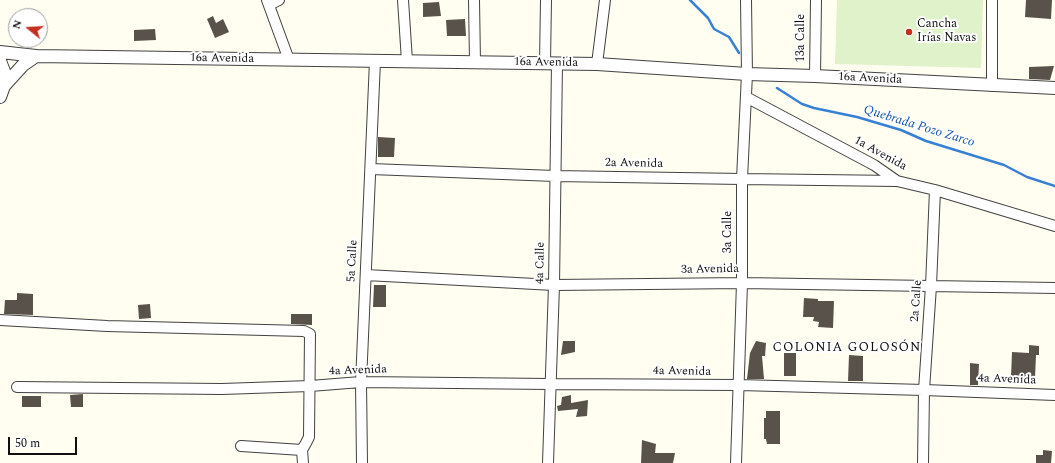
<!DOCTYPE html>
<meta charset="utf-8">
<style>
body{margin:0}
#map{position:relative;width:1055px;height:463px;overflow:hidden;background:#fffef1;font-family:Spectral,serif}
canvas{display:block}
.north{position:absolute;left:8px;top:8px;width:40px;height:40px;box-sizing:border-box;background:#fff;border:1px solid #9f9f9f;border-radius:50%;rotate:288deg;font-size:11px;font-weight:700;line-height:16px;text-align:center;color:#0f0f0f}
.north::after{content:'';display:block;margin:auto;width:14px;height:18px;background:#c62e20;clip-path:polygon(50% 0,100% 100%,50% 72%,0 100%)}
.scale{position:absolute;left:8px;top:437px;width:69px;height:18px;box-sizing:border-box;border:2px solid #0f0f0f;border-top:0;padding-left:5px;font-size:12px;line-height:14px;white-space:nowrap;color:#0f0f0f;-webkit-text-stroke:3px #fff;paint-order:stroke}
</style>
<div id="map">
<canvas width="1055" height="463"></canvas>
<div class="north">N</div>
<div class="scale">50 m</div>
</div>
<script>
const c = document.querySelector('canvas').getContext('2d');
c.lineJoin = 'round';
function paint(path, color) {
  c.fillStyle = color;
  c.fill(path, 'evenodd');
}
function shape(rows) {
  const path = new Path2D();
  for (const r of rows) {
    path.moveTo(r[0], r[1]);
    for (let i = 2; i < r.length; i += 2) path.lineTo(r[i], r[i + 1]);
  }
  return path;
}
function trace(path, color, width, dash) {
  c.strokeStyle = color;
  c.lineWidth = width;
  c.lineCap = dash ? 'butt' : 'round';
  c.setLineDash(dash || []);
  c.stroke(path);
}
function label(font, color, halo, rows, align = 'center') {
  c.font = font + ' Spectral,serif';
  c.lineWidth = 4;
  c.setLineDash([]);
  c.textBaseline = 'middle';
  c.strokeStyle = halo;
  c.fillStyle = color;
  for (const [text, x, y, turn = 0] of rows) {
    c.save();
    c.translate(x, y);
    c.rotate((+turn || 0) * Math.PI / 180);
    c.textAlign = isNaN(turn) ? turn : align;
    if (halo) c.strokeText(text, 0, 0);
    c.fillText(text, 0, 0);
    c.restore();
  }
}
paint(shape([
 [837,0,983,0,981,68,835,64]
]), '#dff2ca');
trace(shape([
 [690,0,708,18,714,29,729,37,739,53],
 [777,88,802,104,814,108,857,117,901,130,926,141,1004,165,1027,177,1055,186]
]), '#3780d3', 2.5);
paint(shape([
 [1026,0,1052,0,1051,19,1025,17],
 [439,2,441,16,423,17,423,3],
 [213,16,216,23,223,19,229,32,215,38,207,19],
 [465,19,466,36,447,36,446,20],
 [155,29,156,40,134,41,134,30],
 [1054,66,1050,80,1029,79,1029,67],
 [378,137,395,138,394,157,378,157],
 [374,285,386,285,386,307,373,307],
 [17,293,33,294,33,315,4,314,5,300,17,300],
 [804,298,818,299,818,301,834,301,833,328,818,327,819,322,813,321,814,317,803,317],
 [150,304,151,318,139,319,138,305],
 [291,314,312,314,312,325,291,324],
 [563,341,575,341,575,352,561,355],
 [756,341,766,343,765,356,762,356,764,379,747,379,750,353],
 [1029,345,1039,346,1039,355,1036,355,1035,378,1011,377,1012,352,1029,353],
 [784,353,796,353,796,376,784,376],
 [849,355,863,356,863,381,848,381],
 [970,363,979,364,978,385,970,385],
 [83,394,83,407,71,407,70,395],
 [571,395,571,403,588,400,587,416,576,417,578,409,558,411,557,406,561,405,562,397],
 [22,396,41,396,41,407,22,407],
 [766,411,780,411,780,444,767,444,766,439,764,439,764,418,766,418],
 [642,440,656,444,655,453,675,453,673,463,641,463],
 [1043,450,1052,451,1051,463,1036,463,1036,455,1043,455]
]), '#58524b');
const minor = shape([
 [267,0,289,60],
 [403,0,407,61],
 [474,0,475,62],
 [269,5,279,0],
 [545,63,546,0],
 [597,64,605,0],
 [815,76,816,0],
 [992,86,992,0],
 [746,97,874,165,897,181,935,190,1055,226],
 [371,169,555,176,742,179,897,181],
 [366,275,554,285,742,283,1055,288],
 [0,320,107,326,304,331,310,334,309,437,306,443,302,450,303,463],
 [17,387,222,389,310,386,361,382,550,384,739,385,924,390,1055,395],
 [241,446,302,450],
 [362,463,361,382,375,61],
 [548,463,554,285,557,63],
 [736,463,742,283,742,179,747,74,746,0],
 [923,463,924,390,931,286,935,190]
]);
const tertiary = shape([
 [0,52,36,56,597,64,747,74,815,76,1055,88],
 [0,61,5,74,4,86,0,97],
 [4,86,23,65,36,56]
]);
trace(minor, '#424242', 12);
trace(tertiary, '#424242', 14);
trace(minor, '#fff', 10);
trace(tertiary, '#fff', 12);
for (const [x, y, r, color] of [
 [909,32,4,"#c62e20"]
]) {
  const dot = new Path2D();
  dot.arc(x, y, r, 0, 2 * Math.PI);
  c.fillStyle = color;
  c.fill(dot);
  trace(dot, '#fff', 1.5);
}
label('12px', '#0f0f0f', '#fff', [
 ["Cancha",917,25],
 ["Irías Navas",917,39]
], 'left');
label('12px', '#0f0f0f', '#fff', [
 ["13a Calle",802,38,-90],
 ["16a Avenida",222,59,1],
 ["16a Avenida",546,63,1],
 ["16a Avenida",870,79,3],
 ["1a Avenida",880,154,29],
 ["2a Avenida",634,164,1],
 ["3a Calle",729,232,-90],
 ["5a Calle",353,261,-87],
 ["4a Calle",541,263,-89],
 ["3a Avenida",710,270,-1],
 ["2a Calle",917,301,-86],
 ["4a Avenida",358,371,-2],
 ["4a Avenida",682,372,1],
 ["4a Avenida",1007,380,2]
]);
label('italic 13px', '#1252a7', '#fff', [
 ["Quebrada Pozo Zarco",919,127,17]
]);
c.letterSpacing = '1px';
label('13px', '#0f0f0f', '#fff', [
 ["COLONIA GOLOSÓN",847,348]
]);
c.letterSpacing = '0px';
</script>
